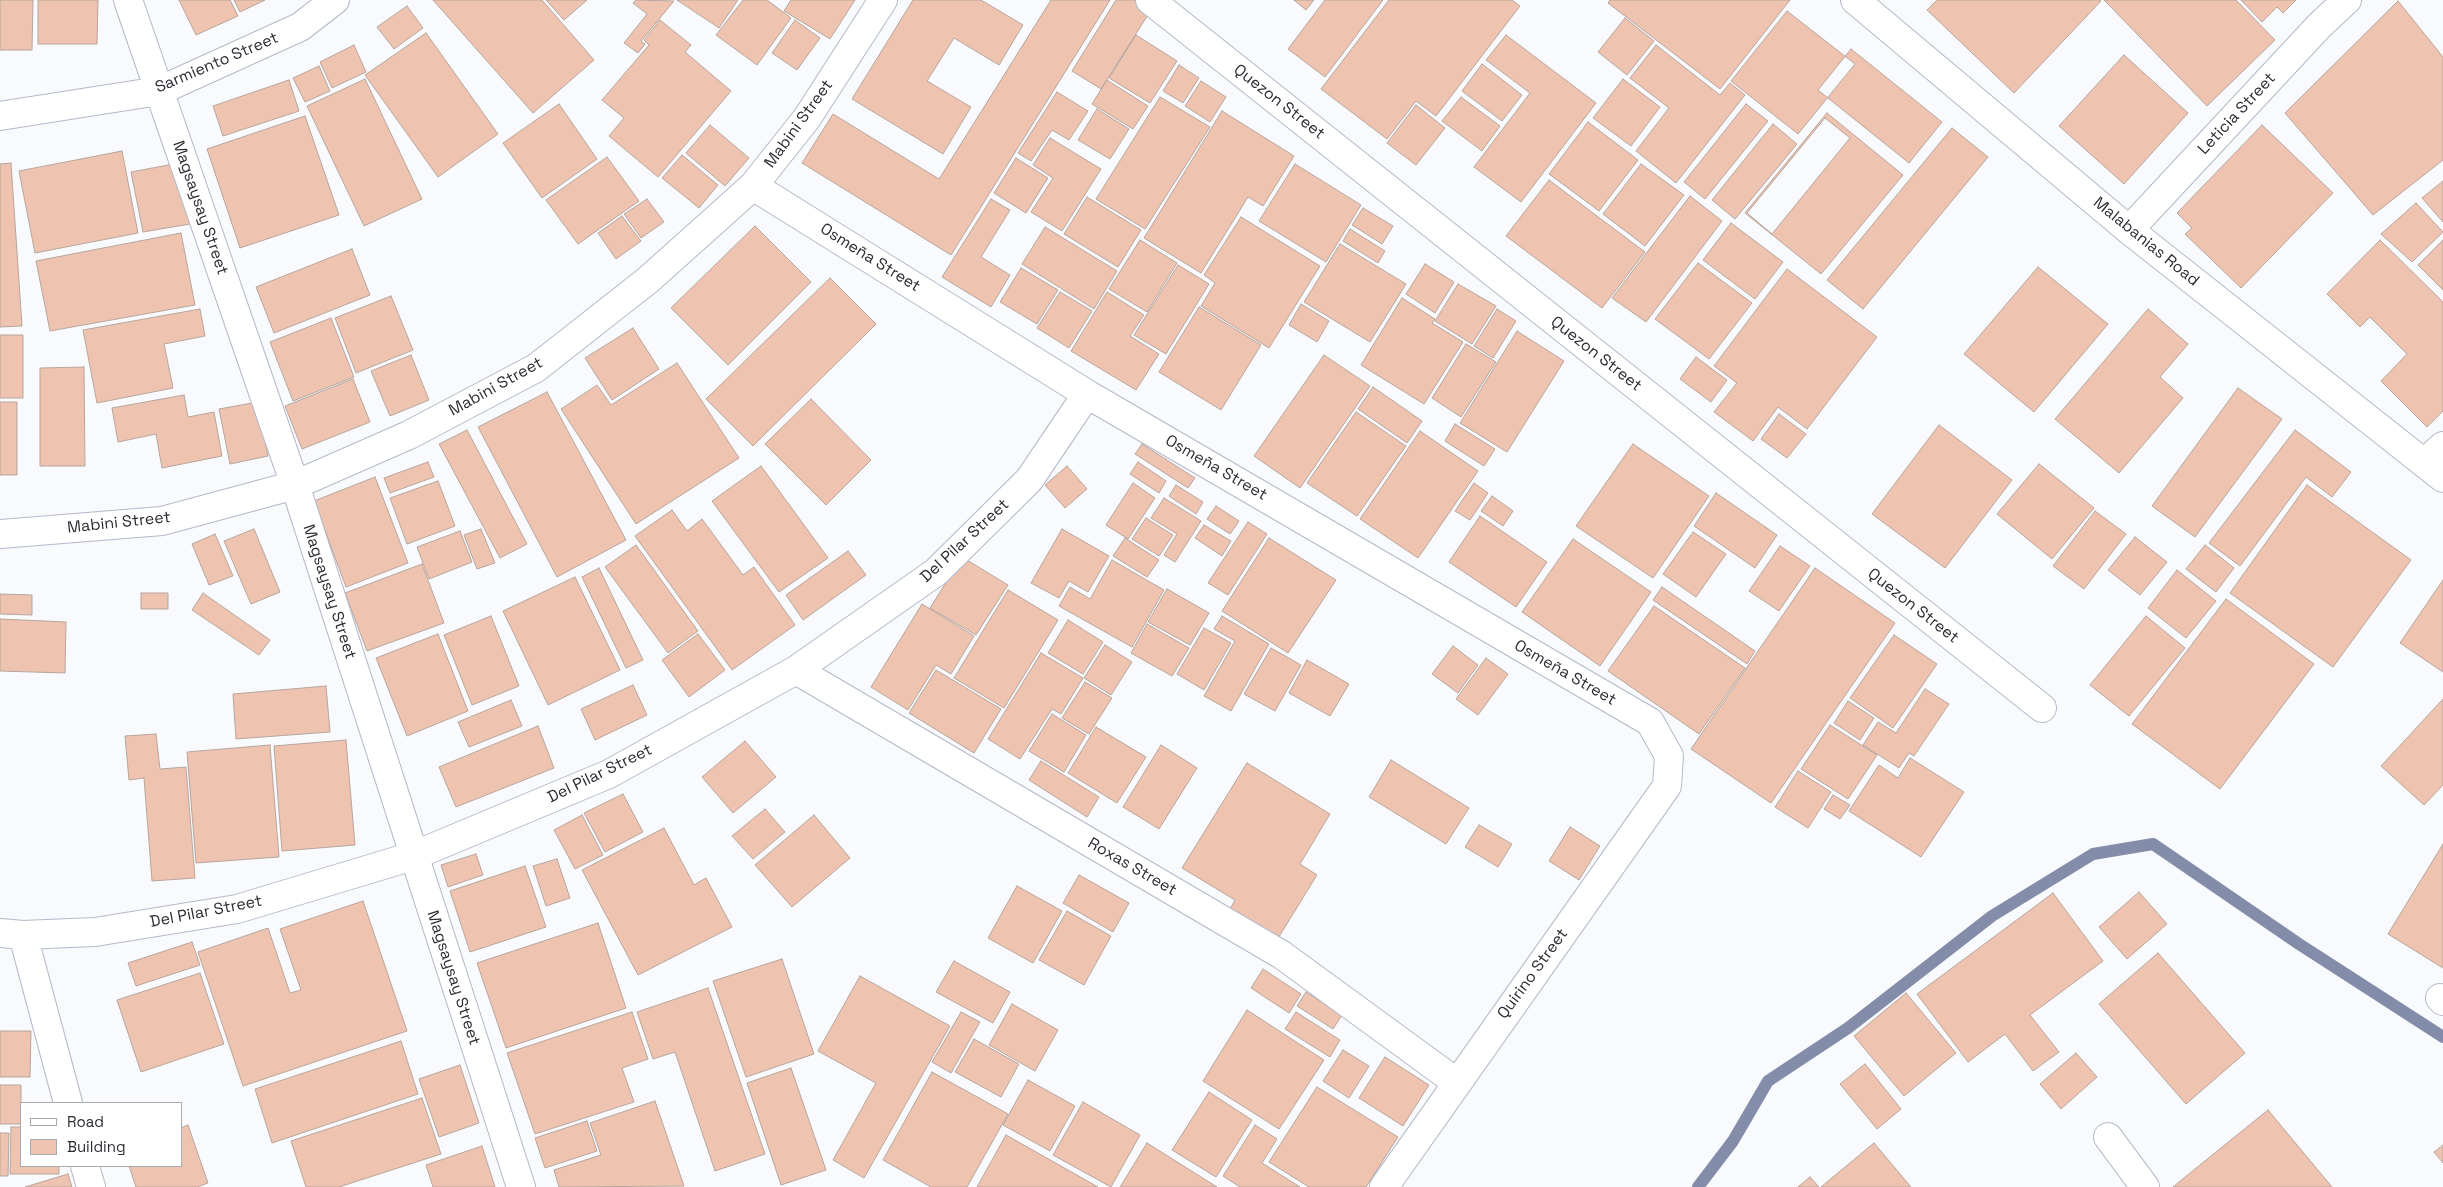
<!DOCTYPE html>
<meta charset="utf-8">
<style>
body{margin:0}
#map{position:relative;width:2443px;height:1187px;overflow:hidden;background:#f9fafd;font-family:"Space Grotesk",sans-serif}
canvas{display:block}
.legend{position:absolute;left:20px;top:1102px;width:162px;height:65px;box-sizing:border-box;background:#fff;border:1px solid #aaabae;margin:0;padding:6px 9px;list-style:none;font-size:15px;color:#2b2d34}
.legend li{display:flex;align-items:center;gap:10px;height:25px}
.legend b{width:25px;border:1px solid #aaabae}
</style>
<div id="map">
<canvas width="2443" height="1187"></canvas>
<ul class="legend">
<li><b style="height:6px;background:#fff"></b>Road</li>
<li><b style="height:14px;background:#eec4b1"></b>Building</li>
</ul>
</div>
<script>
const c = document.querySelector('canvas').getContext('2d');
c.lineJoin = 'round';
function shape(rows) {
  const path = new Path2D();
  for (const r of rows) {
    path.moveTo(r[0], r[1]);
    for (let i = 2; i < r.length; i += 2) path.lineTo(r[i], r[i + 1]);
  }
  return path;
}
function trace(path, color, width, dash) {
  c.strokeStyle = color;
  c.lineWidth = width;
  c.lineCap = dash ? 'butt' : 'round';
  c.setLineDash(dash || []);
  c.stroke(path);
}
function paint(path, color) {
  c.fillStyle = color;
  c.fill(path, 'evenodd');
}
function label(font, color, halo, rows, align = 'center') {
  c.font = font + ' "Space Grotesk",sans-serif';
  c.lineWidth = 5;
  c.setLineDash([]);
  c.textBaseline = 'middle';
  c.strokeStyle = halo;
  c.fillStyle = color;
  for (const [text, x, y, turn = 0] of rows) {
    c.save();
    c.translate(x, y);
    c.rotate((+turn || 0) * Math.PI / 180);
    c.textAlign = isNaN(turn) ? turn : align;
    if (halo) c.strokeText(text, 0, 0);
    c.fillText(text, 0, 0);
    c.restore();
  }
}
trace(shape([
 [1698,1187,1733,1141,1768,1081,1848,1028,1992,916,2093,854,2153,844,2299,944,2443,1037]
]), '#838ca8', 12);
const building = shape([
 [0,0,33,0,32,50,0,50,0,0],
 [38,0,98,0,97,44,38,44,38,0],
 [179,0,230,0,238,16,196,35,179,0],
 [234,0,265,0,240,12,234,0],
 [433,0,542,0,594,60,533,113,433,0],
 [546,0,587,0,564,20,546,0],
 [636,0,674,1,641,41,645,44,638,53,624,43,647,14,633,3,636,0],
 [677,0,738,0,719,28,677,0],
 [743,0,767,0,791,18,757,65,716,35,743,0],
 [791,0,855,0,830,39,784,11,791,0],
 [913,0,981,0,1023,25,999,65,954,38,927,81,971,107,943,154,852,99,913,0],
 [1051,0,1110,0,951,255,802,163,833,114,939,179,1051,0],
 [1116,0,1136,0,1151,10,1101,89,1072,71,1116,0],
 [1294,0,1314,0,1306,10,1294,0],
 [1325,0,1383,0,1325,77,1288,49,1325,0],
 [1389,0,1512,0,1520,6,1436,116,1416,101,1387,139,1321,89,1389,0],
 [1610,0,1790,0,1720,89,1608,3,1610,0],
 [1937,0,2099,0,2101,1,2014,93,1927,10,1937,0],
 [2104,0,2236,0,2275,40,2207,106,2104,0],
 [2241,0,2296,0,2283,13,2277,7,2262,22,2241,0],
 [2398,1,2443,57,2443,160,2373,215,2285,113,2398,1],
 [407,6,423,28,394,49,377,27,407,6],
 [1787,11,1855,64,1798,134,1731,81,1787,11],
 [1625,18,1654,41,1627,75,1598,52,1625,18],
 [660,20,691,45,685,52,731,91,658,177,609,136,624,118,602,100,649,45,644,40,660,20],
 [795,20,820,38,797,70,772,53,795,20],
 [426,33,498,134,438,177,365,75,426,33],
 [1136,35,1177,61,1150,103,1109,78,1136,35],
 [1506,35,1596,103,1521,202,1474,167,1530,93,1486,60,1506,35],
 [354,45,366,72,332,88,320,62,354,45],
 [1656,45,1720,95,1730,83,1745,95,1676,183,1636,151,1669,108,1630,78,1656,45],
 [1851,49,1942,122,1909,163,1818,90,1851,49],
 [2124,55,2188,113,2124,184,2059,126,2124,55],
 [1482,64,1522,95,1502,121,1462,91,1482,64],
 [1179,65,1199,78,1183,103,1163,91,1179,65],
 [319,66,330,91,305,102,293,78,319,66],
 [365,79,422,199,364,226,307,106,365,79],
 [1623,79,1660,107,1631,146,1593,118,1623,79],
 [289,80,299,111,223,136,213,106,289,80],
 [1107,80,1148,106,1133,129,1092,104,1107,80],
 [1201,81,1226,97,1210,122,1185,106,1201,81],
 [1057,92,1088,111,1069,140,1052,130,1031,161,1018,153,1057,92],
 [1160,97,1210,127,1145,229,1096,199,1160,97],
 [1461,97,1500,126,1482,151,1442,121,1461,97],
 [559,104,597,159,542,198,503,143,559,104],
 [1746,104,1768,121,1705,199,1684,182,1746,104],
 [1416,105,1445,128,1416,165,1387,143,1416,105],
 [1097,109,1129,129,1110,159,1078,140,1097,109],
 [1222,111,1294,156,1263,206,1248,197,1201,273,1144,238,1222,111],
 [1827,113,1903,175,1821,274,1745,213,1827,113],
 [305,116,339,215,240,248,207,149,305,116],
 [1825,118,1850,138,1772,234,1747,213,1825,118],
 [1588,122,1638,160,1599,211,1549,174,1588,122],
 [1773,124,1797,144,1735,219,1712,200,1773,124],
 [710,125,749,158,725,186,686,153,710,125],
 [2262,125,2333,193,2241,288,2185,234,2192,228,2177,213,2262,125],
 [1952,128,1988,157,1863,309,1827,280,1952,128],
 [1050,138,1101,169,1062,231,1031,212,1053,178,1033,165,1050,138],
 [122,151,138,233,35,253,19,171,122,151],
 [682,155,718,185,699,208,662,178,682,155],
 [607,157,639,201,578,244,546,200,607,157],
 [1016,158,1048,178,1026,213,994,193,1016,158],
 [11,163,22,326,0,327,0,164,11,163],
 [179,163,190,224,143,232,131,172,179,163],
 [1295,164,1361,205,1326,262,1259,221,1295,164],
 [1641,164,1684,195,1645,246,1603,214,1641,164],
 [1549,180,1645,252,1602,308,1506,236,1549,180],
 [2443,181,2443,222,2422,198,2443,181],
 [1690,196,1722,221,1646,322,1612,298,1690,196],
 [1087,197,1141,230,1118,267,1064,234,1087,197],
 [647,199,664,222,641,238,624,214,647,199],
 [991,199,1010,210,981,257,1010,275,991,307,942,277,991,199],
 [2416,203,2443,232,2412,262,2381,234,2416,203],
 [1363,208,1393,226,1382,244,1352,225,1363,208],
 [622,216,641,241,616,259,598,233,622,216],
 [1241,217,1320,266,1269,348,1201,306,1215,283,1204,275,1241,217],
 [1731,223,1783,262,1755,299,1703,260,1731,223],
 [755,226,811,282,728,365,671,308,755,226],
 [1045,227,1117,271,1094,309,1022,264,1045,227],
 [1350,229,1385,251,1378,263,1343,241,1350,229],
 [181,233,195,305,50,331,36,261,181,233],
 [1140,240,1177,263,1147,312,1109,289,1140,240],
 [2380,240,2443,302,2443,411,2427,427,2381,381,2407,354,2370,317,2360,327,2327,294,2380,240],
 [2443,240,2443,290,2418,265,2443,240],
 [1340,244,1406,284,1370,342,1304,302,1340,244],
 [352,249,370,295,274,333,256,287,352,249],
 [1698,263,1752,303,1709,359,1655,319,1698,263],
 [1425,264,1454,282,1435,313,1406,294,1425,264],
 [1178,265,1209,284,1166,354,1134,335,1178,265],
 [2038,267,2108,324,2034,412,1964,354,2038,267],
 [1021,268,1058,290,1037,324,1000,302,1021,268],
 [1787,269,1877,337,1807,429,1778,407,1753,441,1714,412,1737,383,1714,366,1787,269],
 [830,278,876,324,753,446,706,399,830,278],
 [1458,284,1496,306,1472,344,1435,321,1458,284],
 [1060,292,1092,311,1069,348,1037,328,1060,292],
 [1107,292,1144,315,1130,336,1159,354,1136,390,1071,351,1107,292],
 [391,296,413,350,356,373,335,318,391,296],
 [1402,298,1435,319,1432,323,1463,342,1424,404,1361,365,1402,298],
 [1301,304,1329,321,1317,342,1289,325,1301,304],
 [1199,307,1261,345,1221,410,1159,372,1199,307],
 [200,309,205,336,164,344,173,388,97,403,83,330,200,309],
 [1497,309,1516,321,1493,358,1474,346,1497,309],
 [2148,309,2188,344,2160,377,2183,398,2119,473,2055,419,2148,309],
 [331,318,354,377,293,401,270,342,331,318],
 [633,328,659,369,612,400,585,358,633,328],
 [1517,331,1564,361,1507,452,1460,423,1517,331],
 [0,335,23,335,23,398,0,398,0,335],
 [1466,344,1496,362,1461,417,1432,398,1466,344],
 [411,355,429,400,390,416,371,371,411,355],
 [1324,355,1370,386,1300,488,1254,456,1324,355],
 [1696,357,1727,380,1711,402,1680,379,1696,357],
 [677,363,739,458,636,524,561,409,597,385,611,405,677,363],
 [84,367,85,466,40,466,40,368,84,367],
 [353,379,370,422,302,449,285,406,353,379],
 [1373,387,1422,421,1407,443,1358,409,1373,387],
 [2238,388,2282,419,2195,537,2152,506,2238,388],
 [547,392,626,540,557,577,478,427,547,392],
 [184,395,188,417,214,412,222,456,162,468,156,434,118,442,112,408,184,395],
 [811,399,871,460,826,505,765,444,811,399],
 [0,402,17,402,17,475,0,475,0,402],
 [258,402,268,456,230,464,219,409,258,402],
 [1356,412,1406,446,1357,516,1307,483,1356,412],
 [1779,414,1806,434,1787,458,1761,439,1779,414],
 [1455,424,1495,449,1484,466,1445,441,1455,424],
 [1939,425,2012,480,1945,568,1872,514,1939,425],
 [467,430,527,544,500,558,439,444,467,430],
 [2295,430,2351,472,2332,497,2306,477,2240,566,2209,543,2295,430],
 [1420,431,1478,471,1418,558,1360,519,1420,431],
 [1142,444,1195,478,1188,488,1135,454,1142,444],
 [1633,444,1709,496,1653,578,1576,526,1633,444],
 [428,462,434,477,390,493,384,478,428,462],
 [1138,462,1166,481,1159,493,1130,474,1138,462],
 [2039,464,2094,508,2052,559,1997,514,2039,464],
 [761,466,828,558,779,592,712,501,761,466],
 [1067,466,1087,489,1065,508,1045,485,1067,466],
 [375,477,408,563,346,587,314,501,375,477],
 [438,481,455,526,407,544,390,498,438,481],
 [1133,483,1155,498,1128,539,1106,525,1133,483],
 [1474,483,1488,493,1470,520,1455,511,1474,483],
 [1176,485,1203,502,1196,514,1169,496,1176,485],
 [2307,485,2411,560,2333,667,2230,593,2307,485],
 [1716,493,1777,535,1755,568,1694,526,1716,493],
 [1492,496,1513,511,1503,526,1481,511,1492,496],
 [1164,498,1201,521,1175,562,1164,555,1177,534,1151,518,1164,498],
 [1216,506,1239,521,1230,534,1207,519,1216,506],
 [672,510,687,531,702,519,743,575,754,567,795,625,732,670,635,536,672,510],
 [2095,511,2126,534,2084,589,2053,566,2095,511],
 [1480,516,1547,562,1516,607,1449,562,1480,516],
 [1146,518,1173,535,1159,556,1132,539,1146,518],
 [1248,522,1267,534,1228,595,1208,583,1248,522],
 [1204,525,1231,541,1222,556,1195,538,1204,525],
 [254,529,280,592,251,604,224,541,254,529],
 [481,529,495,563,477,569,464,535,481,529],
 [1062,529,1109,556,1088,592,1069,581,1059,598,1031,583,1062,529],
 [460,531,472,562,429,579,417,547,460,531],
 [1693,532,1726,554,1696,597,1663,574,1693,532],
 [215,534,233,576,209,585,192,544,215,534],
 [2135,537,2167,562,2140,595,2108,570,2135,537],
 [1125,538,1159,560,1147,577,1113,556,1125,538],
 [1269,538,1336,580,1288,653,1222,611,1269,538],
 [1573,539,1651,592,1600,666,1522,612,1573,539],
 [636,545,698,631,668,653,605,567,636,545],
 [2205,545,2234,568,2216,592,2186,569,2205,545],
 [1780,546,1810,566,1779,611,1749,591,1780,546],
 [848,551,866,575,803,620,786,595,848,551],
 [962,557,1008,585,976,635,930,608,962,557],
 [1112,560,1164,590,1132,647,1059,606,1070,587,1090,599,1112,560],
 [422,564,444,623,367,651,345,593,422,564],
 [599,568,643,660,626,668,582,577,599,568],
 [1815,568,1895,623,1771,803,1691,749,1815,568],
 [2177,570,2216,601,2186,638,2148,608,2177,570],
 [575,577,620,670,548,705,503,611,575,577],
 [2443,580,2443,672,2400,643,2443,580],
 [1662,587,1755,651,1747,664,1653,600,1662,587],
 [1167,589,1209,613,1190,645,1148,622,1167,589],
 [1008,590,1058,620,1004,708,954,678,1008,590],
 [141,593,168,593,168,609,141,609,141,593],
 [203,593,270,640,259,655,192,610,203,593],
 [0,594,32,595,32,615,0,614,0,594],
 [2226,599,2314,664,2220,789,2132,724,2226,599],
 [922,604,974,636,951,674,936,665,908,710,871,687,922,604],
 [1654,606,1745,668,1699,734,1608,671,1654,606],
 [491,616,519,686,472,705,444,635,491,616],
 [1222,616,1269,644,1231,711,1204,696,1235,641,1214,629,1222,616],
 [2146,616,2185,648,2129,716,2090,685,2146,616],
 [0,619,66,622,65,673,0,671,0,619],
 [1068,620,1103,642,1083,674,1048,653,1068,620],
 [1147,624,1189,648,1172,676,1131,653,1147,624],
 [1204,628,1231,643,1204,690,1177,674,1204,628],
 [438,634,468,711,407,736,376,658,438,634],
 [698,634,725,670,689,697,662,660,698,634],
 [1894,635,1937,664,1893,728,1850,698,1894,635],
 [1105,645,1132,662,1111,695,1084,678,1105,645],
 [1453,646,1478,665,1458,693,1432,674,1453,646],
 [1271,648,1301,665,1275,711,1244,694,1271,648],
 [1041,653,1083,678,1061,714,1052,709,1020,759,988,739,1041,653],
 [1486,658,1508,674,1478,715,1456,699,1486,658],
 [1307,660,1349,684,1330,716,1289,693,1307,660],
 [936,670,1001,709,974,753,909,713,936,670],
 [1085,682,1112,698,1089,734,1062,718,1085,682],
 [633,685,647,715,595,740,581,709,633,685],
 [326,686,330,732,236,739,233,694,326,686],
 [1925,689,1949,704,1914,756,1909,753,1899,768,1863,745,1878,722,1896,733,1925,689],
 [2443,699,2443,785,2424,805,2381,766,2443,699],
 [511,700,522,726,469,747,458,722,511,700],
 [1848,701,1874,718,1860,740,1834,723,1848,701],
 [1052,714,1086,735,1064,772,1029,751,1052,714],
 [1830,725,1877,755,1848,799,1801,769,1830,725],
 [538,726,554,768,456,807,439,767,538,726],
 [1096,727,1146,757,1117,803,1068,773,1096,727],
 [156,734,160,769,186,767,195,878,152,881,144,778,129,780,125,736,156,734],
 [346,740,355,845,282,851,274,746,346,740],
 [745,741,776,777,733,813,702,777,745,741],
 [270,745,279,857,196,863,187,752,270,745],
 [1161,745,1197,768,1159,829,1123,807,1161,745],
 [1910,758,1964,792,1921,857,1849,811,1879,765,1898,778,1910,758],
 [1391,760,1469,808,1446,844,1369,797,1391,760],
 [1041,761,1099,797,1087,817,1029,780,1041,761],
 [1247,763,1330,814,1300,864,1317,875,1277,940,1229,911,1235,900,1182,868,1247,763],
 [1798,771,1831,792,1808,828,1775,807,1798,771],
 [623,794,643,832,605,852,584,813,623,794],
 [1833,795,1850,805,1840,819,1824,809,1833,795],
 [765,809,785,832,753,859,732,836,765,809],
 [582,815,603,855,575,869,554,830,582,815],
 [814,815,850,858,792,907,755,865,814,815],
 [1479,825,1512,844,1498,867,1465,847,1479,825],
 [1570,827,1600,846,1579,880,1549,861,1570,827],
 [664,828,694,885,706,878,732,927,638,975,582,870,664,828],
 [2443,844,2443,968,2388,934,2443,844],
 [476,854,483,875,448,887,441,865,476,854],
 [557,859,570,898,546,906,533,866,557,859],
 [525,866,546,927,470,952,450,891,525,866],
 [1079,875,1129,903,1113,932,1063,903,1079,875],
 [1017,886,1062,911,1033,963,988,938,1017,886],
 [2139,892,2167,924,2127,959,2099,927,2139,892],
 [2053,893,2103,961,2030,1015,2059,1052,2033,1071,2005,1034,1968,1062,1917,994,2053,893],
 [363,901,407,1031,243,1086,198,952,268,928,290,993,301,990,280,929,363,901],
 [1067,911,1111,936,1084,985,1039,960,1067,911],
 [598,923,626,1008,506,1048,477,963,598,923],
 [192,942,200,965,136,986,128,963,192,942],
 [2158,953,2245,1053,2186,1104,2099,1004,2158,953],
 [782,959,814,1054,746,1077,713,981,782,959],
 [954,961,1010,992,993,1023,936,992,954,961],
 [1263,969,1301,994,1289,1013,1251,988,1263,969],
 [200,973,224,1044,141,1072,117,1000,200,973],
 [860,976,950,1026,864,1178,833,1160,876,1083,818,1051,860,976],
 [708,988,765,1154,715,1171,675,1052,653,1059,637,1012,708,988],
 [1306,992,1342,1015,1333,1029,1297,1006,1306,992],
 [1906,993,1956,1053,1904,1096,1854,1036,1906,993],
 [1012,1004,1058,1030,1035,1071,989,1045,1012,1004],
 [1247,1010,1324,1060,1279,1129,1203,1081,1247,1010],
 [632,1012,648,1059,622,1068,634,1102,535,1134,507,1053,632,1012],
 [961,1012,980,1022,951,1073,932,1062,961,1012],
 [1296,1012,1340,1040,1330,1057,1285,1029,1296,1012],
 [0,1031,31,1031,30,1077,0,1077,0,1031],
 [974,1039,1019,1064,1001,1097,955,1072,974,1039],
 [401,1041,418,1094,272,1143,255,1089,401,1041],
 [1343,1050,1369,1066,1349,1098,1323,1081,1343,1050],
 [2076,1053,2097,1077,2061,1109,2040,1084,2076,1053],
 [1385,1057,1429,1085,1403,1126,1359,1098,1385,1057],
 [1865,1064,1901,1109,1877,1129,1840,1084,1865,1064],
 [460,1065,479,1123,439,1137,419,1079,460,1065],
 [791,1068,826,1170,781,1185,747,1083,791,1068],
 [932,1072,1008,1114,967,1187,931,1187,883,1160,932,1072],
 [1028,1080,1075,1106,1050,1151,1003,1125,1028,1080],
 [0,1085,21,1085,21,1124,0,1124,0,1085],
 [1317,1087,1398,1137,1366,1187,1309,1187,1269,1162,1317,1087],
 [1209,1092,1252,1120,1216,1177,1172,1150,1209,1092],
 [422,1098,441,1154,339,1187,306,1187,291,1141,422,1098],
 [655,1101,684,1186,559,1187,554,1170,601,1155,590,1123,655,1101],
 [1083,1102,1140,1135,1111,1187,1053,1155,1083,1102],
 [2268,1110,2332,1187,2173,1187,2211,1156,2268,1110],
 [587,1121,597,1151,545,1168,535,1138,587,1121],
 [188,1125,208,1183,197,1187,136,1187,129,1166,181,1166,181,1128,188,1125],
 [1255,1125,1277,1139,1262,1163,1300,1187,1240,1187,1223,1176,1255,1125],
 [11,1127,21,1127,21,1166,59,1166,59,1174,10,1174,11,1127],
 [0,1133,9,1133,8,1176,0,1176,0,1133],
 [1006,1135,1098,1187,977,1187,1006,1135],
 [1147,1143,1217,1187,1120,1187,1147,1143],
 [1874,1143,1911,1187,1821,1187,1874,1143],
 [2443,1145,2443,1163,2434,1152,2443,1145],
 [482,1146,495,1187,433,1187,426,1165,482,1146],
 [68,1174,72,1187,25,1187,68,1174],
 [1810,1177,1819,1187,1798,1187,1810,1177]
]);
paint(building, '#eec4b1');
trace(building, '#b7a59c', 1);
const street = shape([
 [128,0,295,485,521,1187],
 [1150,0,2042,708],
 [0,116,159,91,300,27,335,0],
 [753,186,1087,394,1650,722,1669,756,1667,786,1384,1187],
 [2129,230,2320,25,2347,0],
 [2424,463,2443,446],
 [0,534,162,521,295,485,409,435,536,368,648,280,753,186,807,118,883,0],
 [796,670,1282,955,1456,1082],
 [0,933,23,935,95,932,237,909,413,856,609,774,796,670,936,572,1029,480,1087,394],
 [23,935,68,1103],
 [2440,998,2443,1001],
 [2108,1137,2145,1187],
 [85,1166,91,1187]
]);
const secondary = shape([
 [1855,0,2129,230,2443,478]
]);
trace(street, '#b3b9ca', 30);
trace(secondary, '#b3b9ca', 30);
trace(street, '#fff', 28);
trace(secondary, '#fff', 28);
label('16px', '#2b2d34', '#fff', [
 ["Sarmiento Street",217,63,-23],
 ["Quezon Street",1279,102,38],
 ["Leticia Street",2237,114,-47],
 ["Mabini Street",799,124,-54],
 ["Magsaysay Street",200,208,71],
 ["Malabanias Road",2146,242,39],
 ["Osmeña Street",870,258,32],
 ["Quezon Street",1596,354,38],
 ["Mabini Street",496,387,-29],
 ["Osmeña Street",1216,468,30],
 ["Mabini Street",119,523,-6],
 ["Del Pilar Street",965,541,-43],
 ["Magsaysay Street",329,592,72],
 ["Quezon Street",1913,606,38],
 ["Osmeña Street",1565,673,30],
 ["Del Pilar Street",600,774,-26],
 ["Roxas Street",1132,867,30],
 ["Del Pilar Street",206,912,-11],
 ["Quirino Street",1533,974,-54],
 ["Magsaysay Street",453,978,72]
]);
</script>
